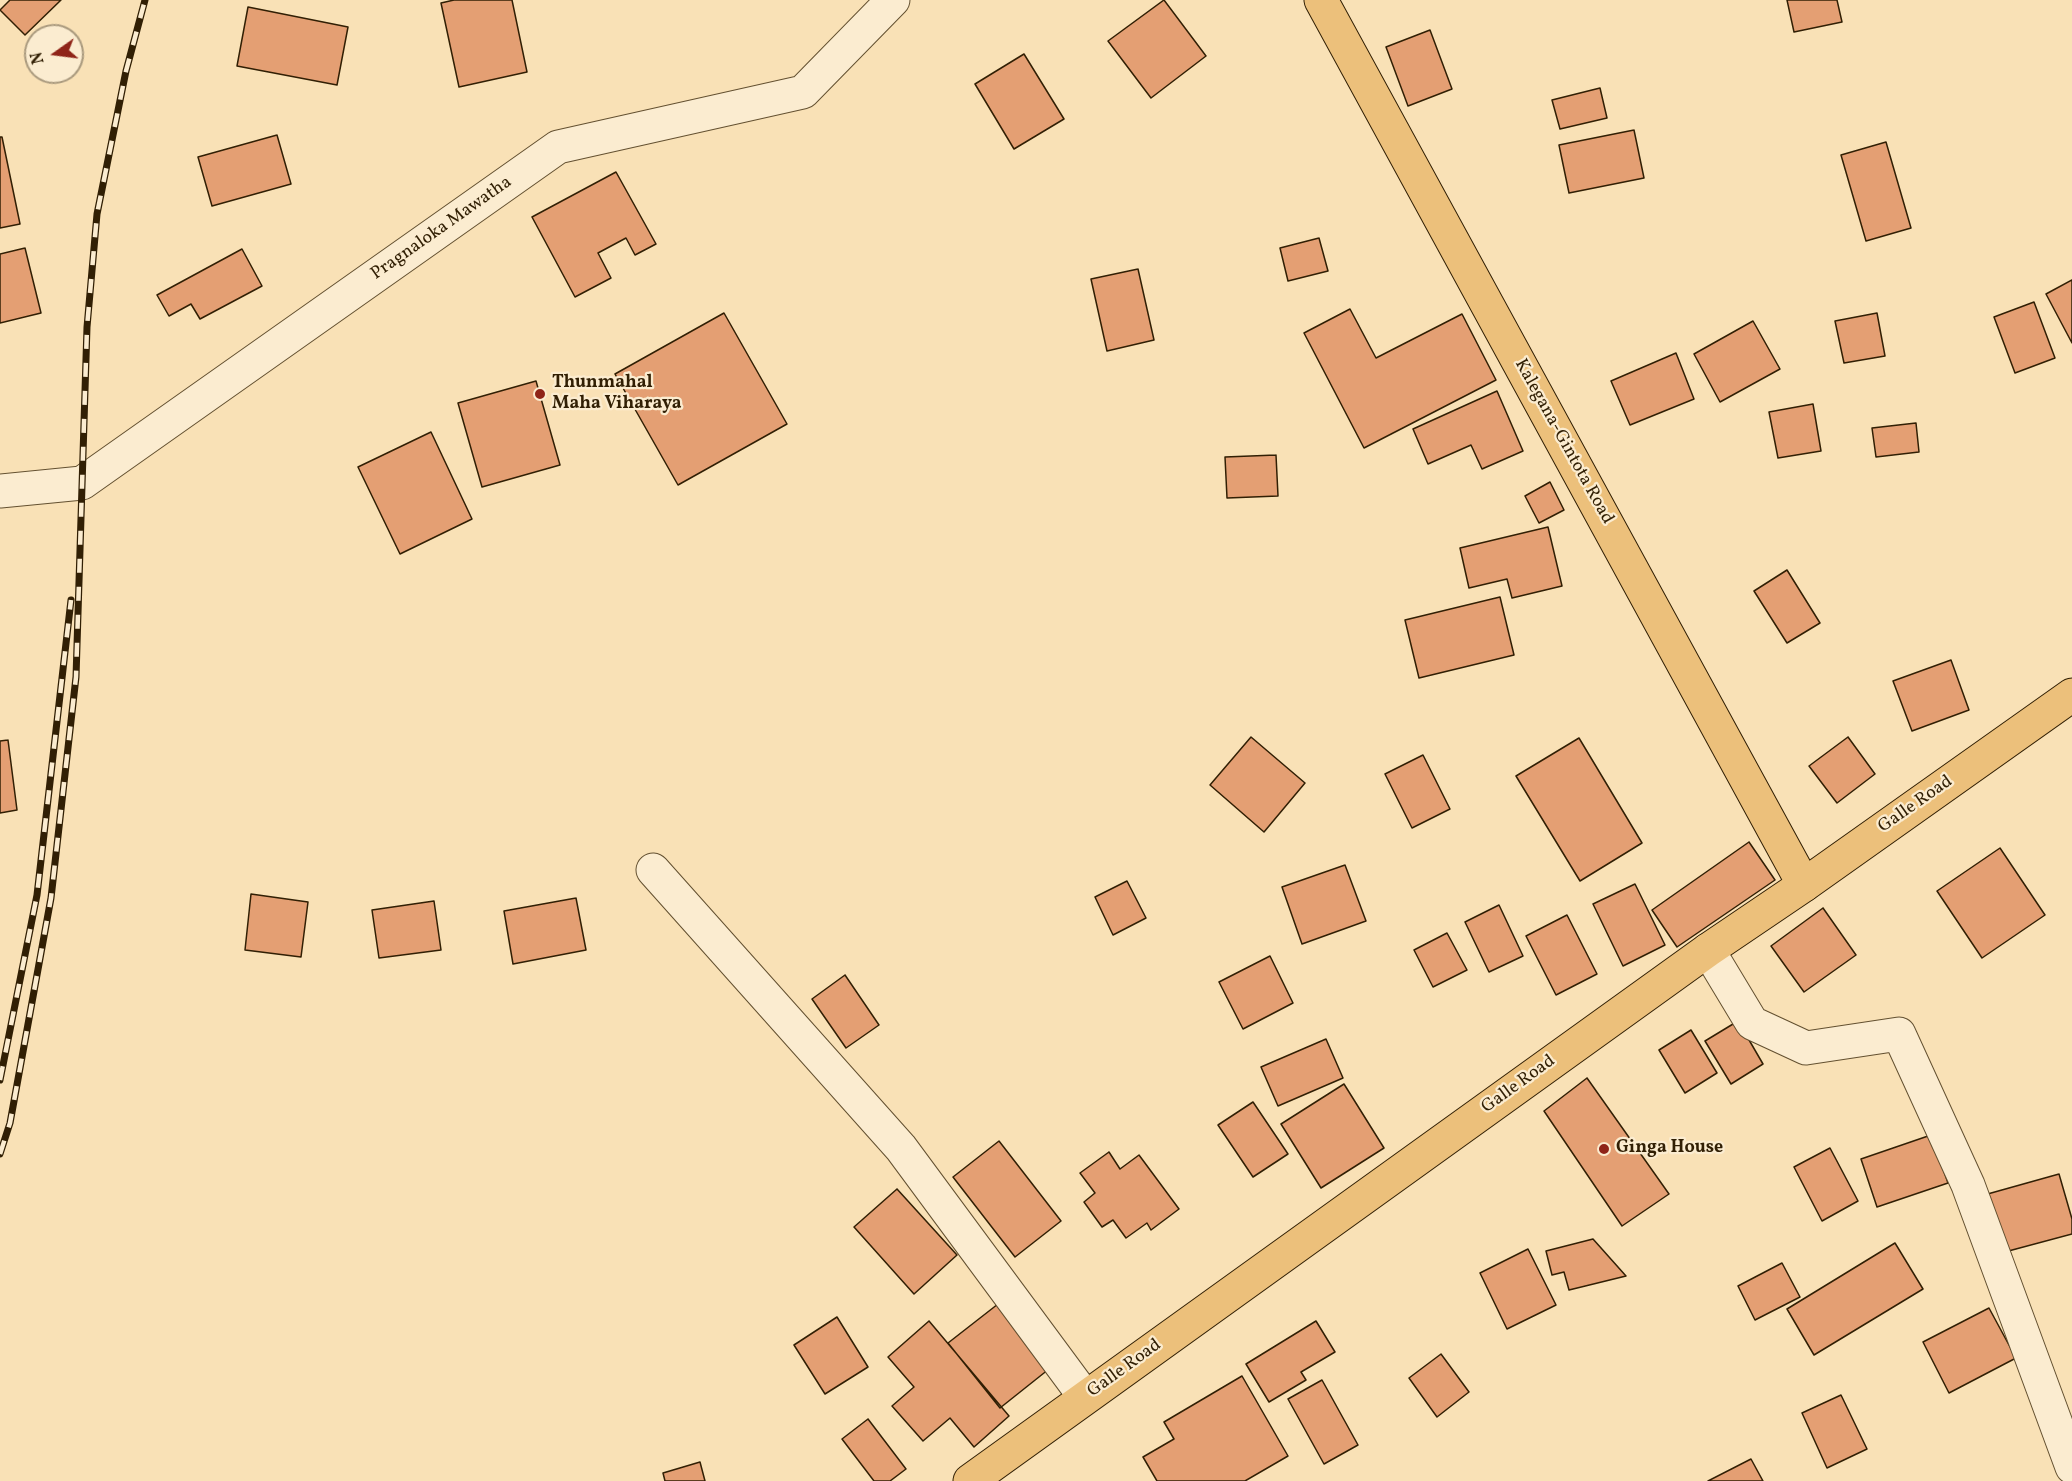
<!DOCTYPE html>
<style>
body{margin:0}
#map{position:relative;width:2072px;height:1481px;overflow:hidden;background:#f9e1b6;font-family:Vollkorn,serif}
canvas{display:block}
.north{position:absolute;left:24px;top:24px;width:60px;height:60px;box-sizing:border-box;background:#fbecd0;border:2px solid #aa9a7e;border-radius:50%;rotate:256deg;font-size:16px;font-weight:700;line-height:24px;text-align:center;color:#311f04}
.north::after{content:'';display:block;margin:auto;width:21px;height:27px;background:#8f2418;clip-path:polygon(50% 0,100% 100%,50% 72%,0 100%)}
</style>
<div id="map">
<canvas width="2072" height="1481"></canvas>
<div class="north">N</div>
</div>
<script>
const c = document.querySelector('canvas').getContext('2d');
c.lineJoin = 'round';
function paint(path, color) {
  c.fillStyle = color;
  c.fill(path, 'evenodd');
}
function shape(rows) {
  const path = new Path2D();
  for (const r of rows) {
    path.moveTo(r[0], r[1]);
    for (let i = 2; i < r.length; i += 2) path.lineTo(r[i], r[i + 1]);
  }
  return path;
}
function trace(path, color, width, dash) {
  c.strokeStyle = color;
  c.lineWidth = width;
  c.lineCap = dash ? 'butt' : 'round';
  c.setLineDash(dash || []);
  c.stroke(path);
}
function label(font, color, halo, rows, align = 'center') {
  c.font = font + ' Vollkorn,serif';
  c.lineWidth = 4.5;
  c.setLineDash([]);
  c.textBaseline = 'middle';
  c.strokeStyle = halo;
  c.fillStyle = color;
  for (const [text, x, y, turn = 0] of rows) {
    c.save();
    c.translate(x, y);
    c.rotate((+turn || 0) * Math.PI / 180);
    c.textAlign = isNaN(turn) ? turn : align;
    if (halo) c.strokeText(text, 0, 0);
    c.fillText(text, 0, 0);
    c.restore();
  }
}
const building = shape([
 [10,0,61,0,25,35,0,10,10,0],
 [454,0,512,0,527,72,459,87,441,3,454,0],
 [1164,0,1206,56,1151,98,1108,41,1164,0],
 [1787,0,1837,0,1842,22,1794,32,1787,0],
 [248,7,348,27,337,85,237,66,248,7],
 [1430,30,1452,89,1408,106,1386,47,1430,30],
 [1024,54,1064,119,1014,149,975,84,1024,54],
 [1600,88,1607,118,1560,129,1552,100,1600,88],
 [1634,130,1644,178,1569,193,1559,145,1634,130],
 [277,135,291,184,212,206,198,157,277,135],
 [0,137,2,137,20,224,0,228,0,137],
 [1886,142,1911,228,1866,241,1841,155,1886,142],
 [616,172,656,244,635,255,626,238,598,253,611,278,575,297,532,217,616,172],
 [1319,238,1328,271,1288,281,1280,248,1319,238],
 [25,248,41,313,0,323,0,254,25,248],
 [242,249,262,286,200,319,191,304,169,316,157,295,242,249],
 [1138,269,1154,340,1107,351,1091,279,1138,269],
 [2072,280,2072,343,2046,294,2072,280],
 [2034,302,2055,358,2015,373,1994,317,2034,302],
 [1350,309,1376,358,1462,314,1496,380,1364,448,1304,333,1350,309],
 [724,313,787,424,678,485,615,374,724,313],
 [1877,313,1885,356,1844,363,1835,321,1877,313],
 [1753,321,1780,369,1720,402,1694,354,1753,321],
 [1676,353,1694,399,1630,425,1611,381,1676,353],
 [536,381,560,465,482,487,458,403,536,381],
 [1497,391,1523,451,1482,469,1471,445,1428,464,1413,429,1497,391],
 [1813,404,1821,451,1778,458,1769,412,1813,404],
 [1916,423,1919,452,1876,457,1872,428,1916,423],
 [431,432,472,519,400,554,358,467,431,432],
 [1276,455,1278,496,1227,498,1225,457,1276,455],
 [1550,482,1564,510,1539,523,1525,496,1550,482],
 [1548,527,1562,586,1512,598,1507,579,1469,588,1460,548,1548,527],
 [1787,570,1820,623,1787,643,1754,591,1787,570],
 [1500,597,1514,655,1419,678,1405,620,1500,597],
 [1951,660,1969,710,1912,731,1893,681,1951,660],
 [1251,737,1305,783,1264,832,1210,785,1251,737],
 [1848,737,1875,774,1837,803,1809,766,1848,737],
 [1579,738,1642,843,1580,881,1516,776,1579,738],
 [8,740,17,810,0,813,0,741,8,740],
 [1423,755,1450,809,1412,828,1385,774,1423,755],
 [1749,842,1775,880,1677,947,1652,910,1749,842],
 [2000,848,2045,915,1982,958,1937,891,2000,848],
 [1345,865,1366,921,1302,944,1282,887,1345,865],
 [1127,881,1146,918,1113,935,1095,897,1127,881],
 [1635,884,1665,945,1623,966,1593,904,1635,884],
 [251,894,308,902,301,957,245,950,251,894],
 [576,898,586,950,513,964,504,911,576,898],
 [434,901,441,950,379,958,372,910,434,901],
 [1499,905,1523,956,1489,972,1465,922,1499,905],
 [1823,908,1856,955,1804,992,1771,946,1823,908],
 [1567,915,1597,974,1556,995,1526,936,1567,915],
 [1447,933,1467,970,1433,987,1414,950,1447,933],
 [1270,956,1293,1003,1243,1029,1219,982,1270,956],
 [845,975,879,1025,846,1048,812,999,845,975],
 [1738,1021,1763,1064,1731,1084,1705,1041,1738,1021],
 [1691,1030,1717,1073,1685,1093,1659,1050,1691,1030],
 [1326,1039,1343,1078,1278,1106,1261,1067,1326,1039],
 [1587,1078,1669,1194,1622,1226,1544,1111,1587,1078],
 [1344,1084,1384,1148,1321,1188,1281,1124,1344,1084],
 [1253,1102,1288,1154,1253,1177,1218,1125,1253,1102],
 [1931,1135,1948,1183,1877,1207,1861,1159,1931,1135],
 [999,1141,1061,1221,1015,1257,953,1177,999,1141],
 [1830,1148,1858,1201,1822,1221,1794,1167,1830,1148],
 [1109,1152,1120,1169,1139,1155,1179,1209,1151,1230,1147,1223,1126,1238,1113,1220,1102,1227,1084,1202,1095,1193,1080,1173,1109,1152],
 [2059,1174,2072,1219,2072,1234,2001,1253,1984,1195,2059,1174],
 [897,1189,957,1255,914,1294,854,1227,897,1189],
 [1593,1239,1626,1276,1569,1290,1564,1272,1552,1275,1546,1251,1593,1239],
 [1895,1243,1923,1289,1814,1355,1787,1309,1895,1243],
 [1528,1249,1556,1305,1507,1329,1480,1273,1528,1249],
 [1782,1263,1800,1297,1755,1320,1738,1286,1782,1263],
 [998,1304,1049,1369,1000,1408,948,1343,998,1304],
 [1989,1308,2016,1358,1949,1393,1923,1342,1989,1308],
 [837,1317,868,1367,825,1394,794,1345,837,1317],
 [929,1321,1009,1416,974,1447,950,1418,923,1441,892,1406,914,1387,888,1357,929,1321],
 [1316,1321,1335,1352,1301,1372,1306,1380,1269,1402,1246,1364,1316,1321],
 [1441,1354,1469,1392,1437,1417,1409,1378,1441,1354],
 [1242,1376,1288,1456,1245,1481,1157,1481,1143,1457,1174,1439,1164,1422,1242,1376],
 [1322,1380,1358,1445,1324,1464,1288,1399,1322,1380],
 [1841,1395,1867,1449,1827,1468,1802,1413,1841,1395],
 [868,1419,906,1469,890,1481,874,1481,842,1439,868,1419],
 [1751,1459,1763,1481,1708,1481,1751,1459],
 [700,1462,705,1481,665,1481,663,1473,700,1462]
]);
paint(building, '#e49f73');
trace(building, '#311f04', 1.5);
const minor = shape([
 [0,491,82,483,558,147,803,92,893,0],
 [653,870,901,1148,1085,1397],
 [1708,950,1752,1023,1806,1048,1899,1034,1968,1185,2072,1467]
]);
const major = shape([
 [1321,0,1804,885]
]);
const highway = shape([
 [970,1481,1708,950,1804,885,2072,695]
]);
trace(minor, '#635030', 35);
trace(major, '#311f04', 35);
trace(highway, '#311f04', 35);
trace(minor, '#fbecd0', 33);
trace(major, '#ecc07b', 33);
trace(highway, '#ecc07b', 33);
const rail = shape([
 [0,1080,37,895,71,600],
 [0,1154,10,1123,51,898,76,677,87,327,97,214,126,71,145,0]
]);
trace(rail, '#311f04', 7);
trace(rail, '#fbecd0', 4.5, [14]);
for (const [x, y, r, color] of [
 [540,394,6,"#8f2418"],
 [1604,1149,6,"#8f2418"]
]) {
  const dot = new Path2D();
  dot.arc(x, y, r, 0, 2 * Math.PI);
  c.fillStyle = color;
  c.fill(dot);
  trace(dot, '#fbecd0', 2);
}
label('18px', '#311f04', '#fbecd0', [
 ["Pragnaloka Mawatha",442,229,-35],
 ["Kalegana-Gintota Road",1563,442,61],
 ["Galle Road",1916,805,-35],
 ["Galle Road",1519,1085,-36],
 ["Galle Road",1125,1369,-36]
]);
label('bold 18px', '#311f04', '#fbecd0', [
 ["Thunmahal",552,384],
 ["Maha Viharaya",552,405],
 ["Ginga House",1616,1149]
], 'left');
</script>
